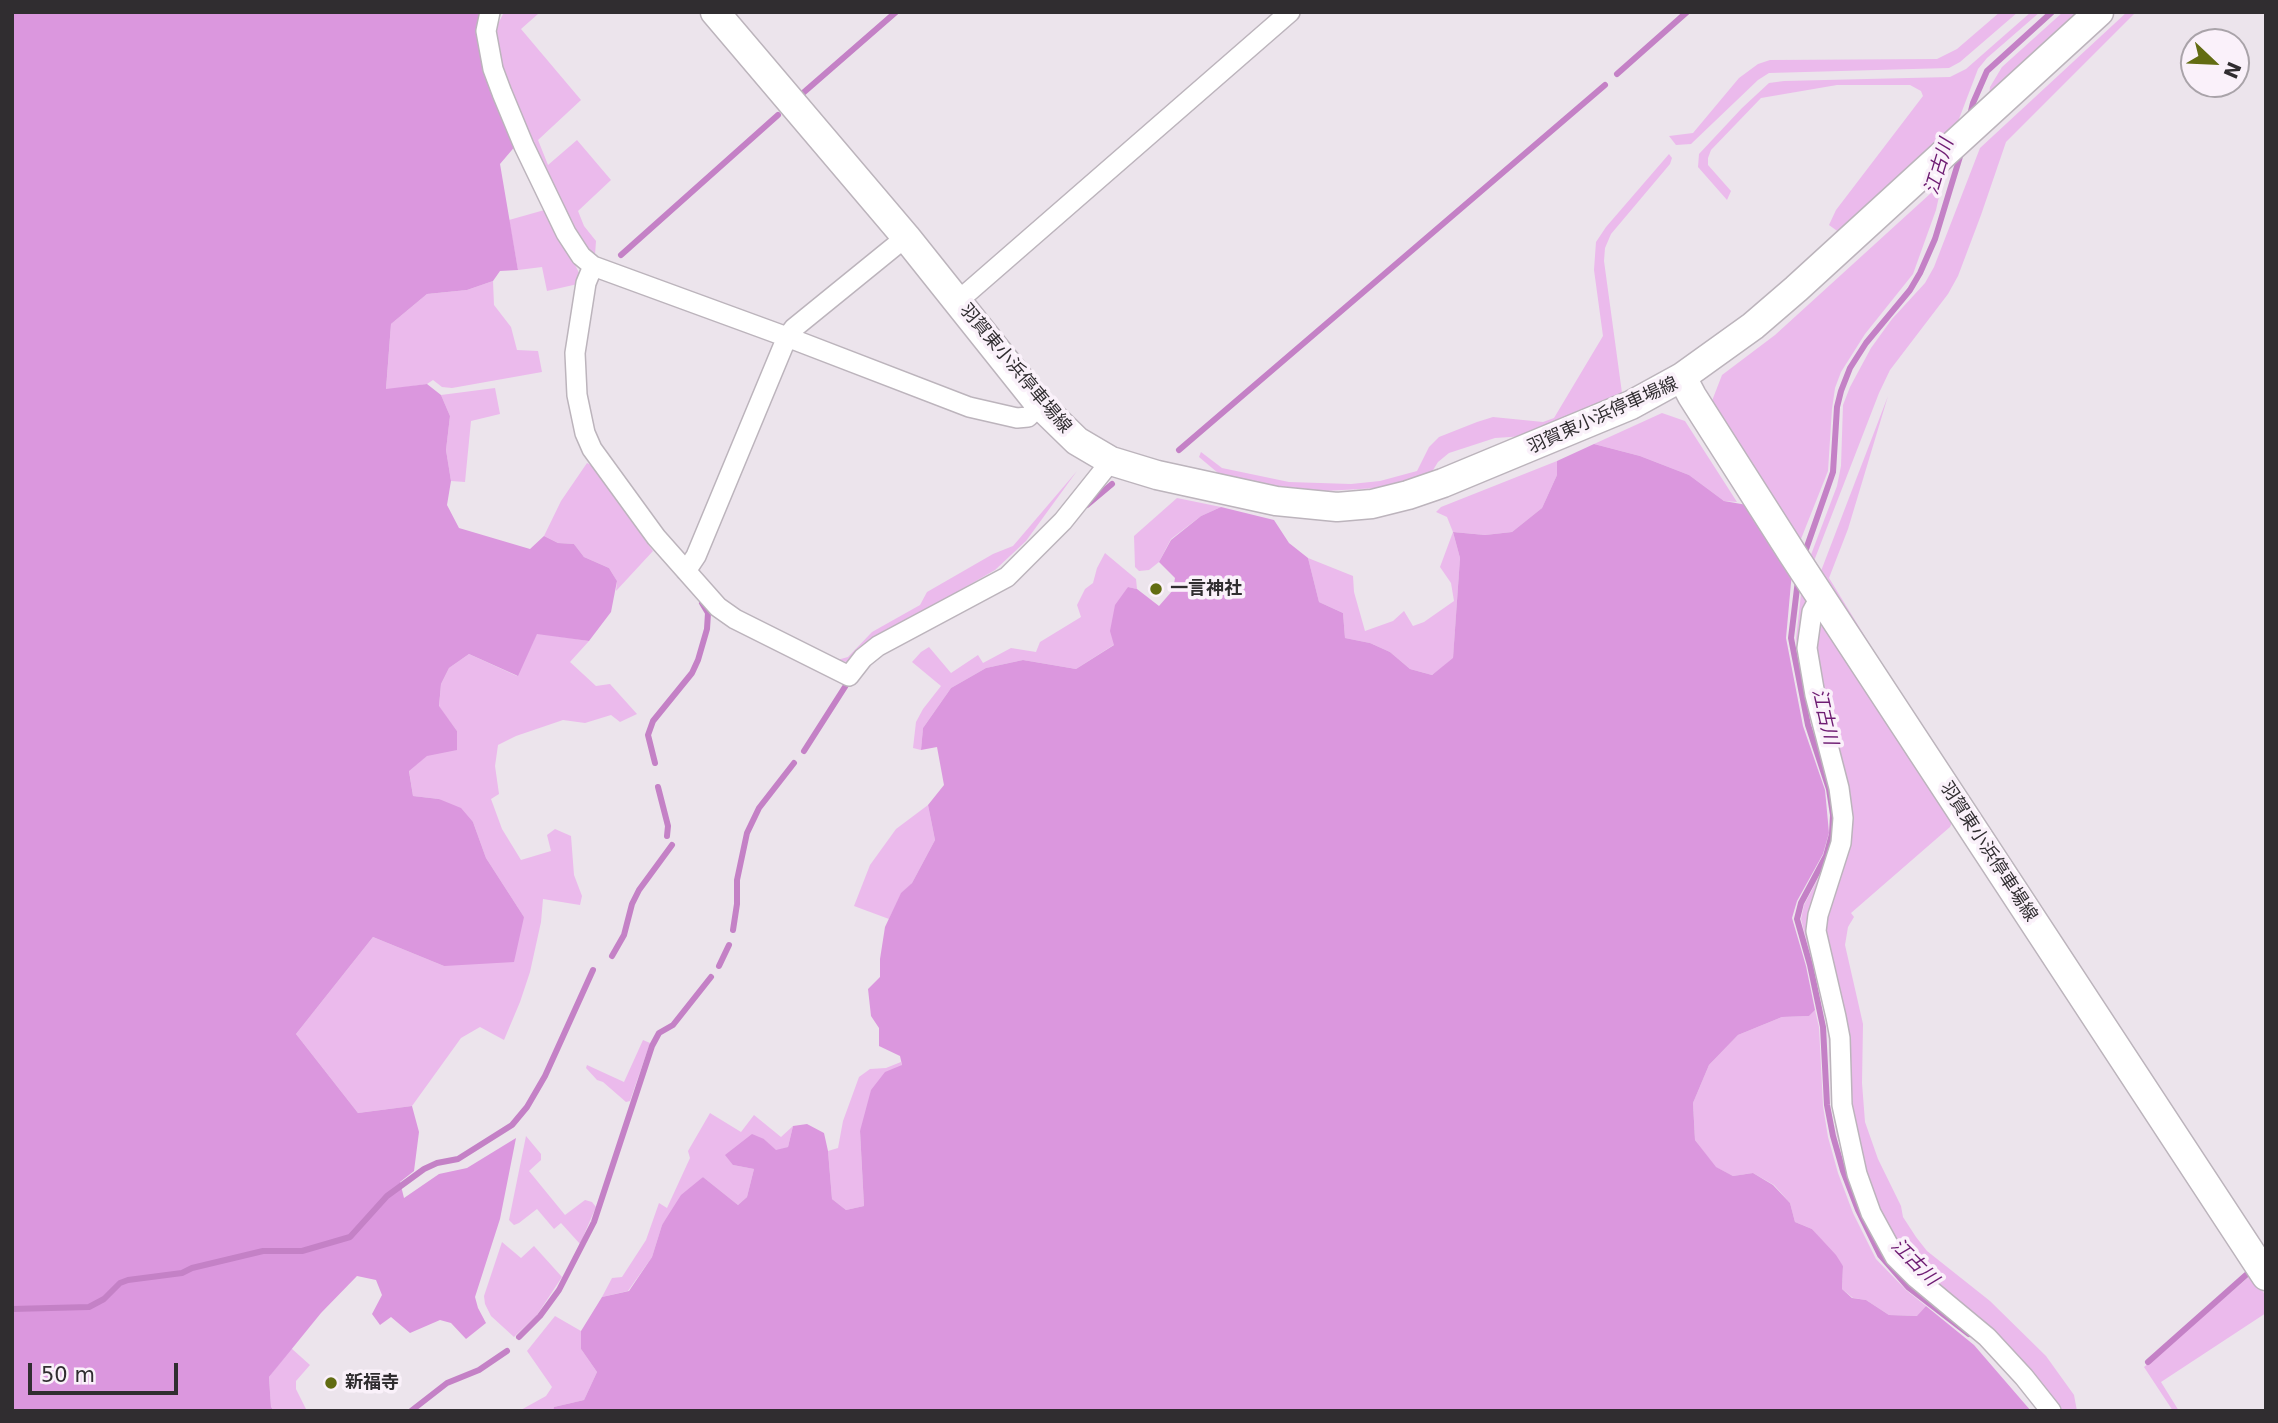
<!DOCTYPE html>
<meta charset="utf-8">
<style>
body{margin:0}
#map{position:relative;width:2278px;height:1423px;overflow:hidden;background:#ece4ec;font-family:"DejaVu Sans",sans-serif}
canvas{display:block}
.frame{position:absolute;inset:0;border:14px solid #302d30;pointer-events:none}
.north{position:absolute;left:2180px;top:28px;width:70px;height:70px;box-sizing:border-box;background:#faf1fa;border:2px solid #a9a3a9;border-radius:50%;rotate:113deg;font-size:19px;font-weight:700;line-height:28px;text-align:center;color:#302d30}
.north::after{content:'';display:block;margin:auto;width:24px;height:32px;background:#626c12;clip-path:polygon(50% 0,100% 100%,50% 72%,0 100%)}
.scale{position:absolute;left:28px;top:1363px;width:150px;height:32px;box-sizing:border-box;border:4px solid #302d30;border-top:0;padding-left:9px;font-size:21px;line-height:24px;white-space:nowrap;color:#302d30;-webkit-text-stroke:5px #faf1fa;paint-order:stroke}
</style>
<div id="map">
<canvas width="2278" height="1423"></canvas>
<div class="frame"></div>
<div class="north">N</div>
<div class="scale">50 m</div>
</div>
<script>
const c = document.querySelector('canvas').getContext('2d');
c.lineJoin = 'round';
function paint(path, color) {
  c.fillStyle = color;
  c.fill(path, 'evenodd');
}
function shape(rows) {
  const path = new Path2D();
  for (const r of rows) {
    path.moveTo(r[0], r[1]);
    for (let i = 2; i < r.length; i += 2) path.lineTo(r[i], r[i + 1]);
  }
  return path;
}
function trace(path, color, width, dash) {
  c.strokeStyle = color;
  c.lineWidth = width;
  c.lineCap = dash ? 'butt' : 'round';
  c.setLineDash(dash || []);
  c.stroke(path);
}
function label(font, color, halo, rows, align = 'center') {
  c.font = font + ' "DejaVu Sans","Noto Sans JP",sans-serif';
  c.lineWidth = 7;
  c.setLineDash([]);
  c.textBaseline = 'middle';
  c.strokeStyle = halo;
  c.fillStyle = color;
  for (const [text, x, y, turn = 0] of rows) {
    c.save();
    c.translate(x, y);
    c.rotate((+turn || 0) * Math.PI / 180);
    c.textAlign = isNaN(turn) ? turn : align;
    if (halo) c.strokeText(text, 0, 0);
    c.fillText(text, 0, 0);
    c.restore();
  }
}
paint(shape([
 [504,12,536,12,538,14,521,29,581,100,538,140,548,165,577,140,611,180,578,211,584,226,596,241,595,255,586,249,573,230,508,90,494,32],
 [2000,12,2018,12,1960,62,1949,68,1769,73,1758,80,1691,144,1676,145,1669,136,1693,133,1739,78,1758,64,1770,60,1937,59,1957,49],
 [2031,12,2040,12,1987,58,1978,69,1954,132,1840,233,1829,225,1836,210,1923,96,1921,91,1910,85,1837,85,1761,98,1711,150,1708,158,1708,165,1731,191,1727,200,1698,167,1699,154,1742,108,1769,83,1784,81,1950,77,1966,69],
 [2063,12,2084,12,1988,102,1990,87,2002,67],
 [2127,12,2136,12,2006,142,1981,215,1958,276,1948,294,1890,370,1879,393,1814,561,1809,560,1837,486,1841,466,1843,405,1850,387,1871,348,1892,319,1925,283,1934,267,1980,148],
 [1669,154,1672,158,1670,164,1611,234,1605,248,1604,261,1622,393,1526,436,1495,438,1449,453,1438,462,1430,475,1377,488,1325,491,1268,485,1218,473,1199,457,1201,452,1222,468,1289,482,1351,484,1380,481,1417,471,1429,447,1439,437,1477,422,1493,417,1543,422,1554,418,1603,336,1594,270,1596,242,1606,227],
 [1942,183,1936,210,1913,274,1865,334,1841,372,1835,388,1832,409,1828,471,1801,539,1791,533,1710,406,1722,375,1775,335],
 [548,209,581,277,582,283,547,291,542,267,518,270,509,220],
 [493,281,494,305,511,327,517,350,538,351,542,372,452,388,442,387,433,380,427,384,386,390,391,324,427,294,467,290],
 [495,388,500,414,471,421,465,482,451,481,446,450,450,416,441,395],
 [1888,396,1848,529,1829,578,1969,805,1821,571],
 [1662,413,1685,421,1737,502,1724,501,1689,475,1640,456,1594,444],
 [1557,461,1557,475,1542,508,1512,532,1485,535,1453,532,1460,558,1453,659,1432,675,1410,669,1390,652,1370,643,1345,638,1343,613,1319,602,1308,558,1353,576,1354,592,1365,631,1393,621,1404,611,1413,626,1424,622,1454,601,1451,583,1440,567,1453,532,1447,517,1436,512,1441,507],
 [587,463,591,465,653,551,616,591,617,581,609,568,584,557,574,544,558,543,544,536,561,501],
 [1077,471,1026,541,995,570,900,625,847,662,837,660,848,657,872,632,920,605,927,592,993,554,1013,546],
 [1177,498,1221,507,1201,516,1171,539,1159,562,1149,570,1139,571,1135,567,1134,536],
 [1105,553,1136,579,1137,589,1128,587,1115,644,1076,669,1023,660,986,668,951,688,923,728,921,750,913,748,916,722,923,709,941,686,912,662,921,652,929,647,951,673,978,655,983,663,1011,648,1036,652,1040,642,1081,617,1077,605,1085,589,1093,583,1097,568],
 [1802,585,1810,597,1803,624,1801,647,1810,695,1840,817,1837,842,1814,912,1811,930,1813,948,1832,1018,1837,1104,1845,1150,1867,1215,1892,1260,1913,1281,1985,1340,1911,1283,1883,1251,1862,1209,1837,1136,1832,1105,1828,1026,1801,919,1804,905,1829,858,1836,835,1837,816,1832,789,1812,724,1801,670,1796,639],
 [1819,614,1954,818,1950,827,1851,913,1854,917,1848,927,1845,945,1863,1024,1862,1083,1865,1122,1878,1159,1901,1206,1903,1217,1916,1237,1927,1251,1990,1301,2046,1356,2074,1395,2077,1411,2055,1411,1898,1255,1861,1173,1820,929,1839,868,1813,628],
 [537,633,589,641,570,662,596,686,610,684,637,714,620,722,611,715,585,723,563,720,516,736,498,745,495,766,499,794,491,799,502,829,521,860,551,851,547,835,555,829,571,836,574,875,582,896,580,905,543,899,541,922,530,972,520,1002,504,1040,480,1027,461,1038,412,1106,358,1113,296,1034,373,937,444,966,524,917,486,858,473,822,439,799,413,796,409,770,457,731,439,707,441,684,449,668,469,654,517,676],
 [928,805,935,840,912,883,901,894,889,919,854,906,870,865,896,829],
 [1815,1010,1819,1027,1823,1106,1828,1137,1838,1173,1853,1213,1876,1259,1906,1290,1926,1306,1918,1316,1889,1315,1866,1300,1853,1298,1842,1289,1843,1266,1812,1229,1795,1222,1790,1203,1774,1185,1753,1173,1733,1176,1715,1167,1695,1140,1693,1103,1709,1065,1738,1035,1782,1017,1809,1016],
 [643,1040,650,1043,630,1101,626,1102,603,1082,597,1080,586,1068,587,1065,624,1082],
 [901,1062,902,1065,860,1131,864,1206,846,1210,832,1199,828,1151,838,1148,843,1121,859,1077,870,1069,886,1068],
 [710,1113,741,1132,754,1115,781,1137,793,1126,788,1147,776,1151,764,1139,733,1165,754,1169,747,1197,738,1205,703,1177,662,1225,652,1257,628,1291,602,1297,612,1278,622,1277,646,1240,659,1203,667,1208,690,1158,688,1151],
 [526,1136,541,1154,541,1160,529,1171,565,1215,585,1200,592,1202,596,1207,580,1244,561,1223,554,1229,537,1209,519,1223,514,1225,509,1220],
 [502,1242,521,1258,534,1246,562,1277,537,1315,514,1337,491,1316,485,1304,484,1296],
 [2251,1275,2266,1296,2266,1313,2161,1382,2179,1411,2173,1411,2144,1367],
 [555,1316,581,1331,581,1349,597,1372,584,1400,554,1407,553,1411,519,1411,546,1396,552,1387,527,1351],
 [291,1348,310,1365,296,1381,296,1389,307,1411,274,1411,271,1407,269,1377]
]), '#ebbaec');
paint(shape([
 [12,12,482,12,517,144,500,164,518,270,500,271,493,281,467,290,427,294,391,324,386,389,427,384,441,395,450,416,446,450,451,481,447,505,459,528,530,549,544,536,558,543,574,544,584,557,609,568,617,581,611,612,589,641,537,634,518,676,469,654,449,668,441,684,439,706,457,731,457,750,427,756,409,771,413,796,439,799,461,808,473,822,486,858,524,917,514,962,444,966,373,937,296,1034,358,1113,412,1106,419,1132,414,1171,400,1182,404,1198,439,1174,467,1168,516,1138,500,1219,475,1297,478,1308,486,1323,466,1339,451,1323,440,1320,410,1333,391,1317,380,1325,372,1314,382,1295,376,1280,357,1276,321,1313,269,1377,271,1407,274,1411,12,1411],
 [1594,444,1640,456,1689,475,1724,501,1747,505,1792,572,1786,638,1803,726,1825,790,1829,833,1823,854,1797,901,1792,918,1806,966,1815,1010,1809,1016,1782,1017,1738,1035,1709,1065,1693,1103,1695,1140,1716,1167,1733,1176,1753,1173,1773,1185,1790,1203,1795,1222,1812,1229,1836,1255,1843,1266,1842,1289,1852,1298,1866,1300,1889,1315,1917,1316,1926,1306,1974,1345,2031,1411,553,1411,554,1407,584,1400,597,1372,581,1349,581,1331,602,1297,629,1291,652,1257,662,1225,681,1195,703,1177,738,1205,747,1197,754,1169,733,1165,725,1155,752,1134,764,1139,776,1150,788,1147,793,1126,807,1124,824,1133,828,1151,832,1199,846,1210,864,1206,860,1131,871,1090,885,1072,902,1065,900,1056,879,1046,879,1028,871,1016,868,989,880,977,880,959,885,927,901,893,912,883,935,840,928,805,944,785,937,747,921,750,923,728,951,688,986,668,1023,660,1076,669,1114,645,1110,631,1115,605,1128,587,1137,589,1159,606,1173,590,1175,578,1159,562,1171,540,1201,516,1221,507,1274,520,1289,543,1308,558,1319,602,1343,613,1345,638,1370,643,1390,652,1410,669,1432,675,1453,658,1460,558,1453,532,1485,535,1512,532,1542,508,1557,475,1557,461]
]), '#db97de');
trace(shape([
 [1617,74,1687,12],
 [803,93,896,12],
 [1970,115,1973,103,1987,71,2052,12],
 [621,255,778,115],
 [1179,450,1605,85],
 [1087,505,1112,484],
 [1804,555,1833,472,1837,407,1841,391,1850,368,1866,343,1910,290,1920,273,1935,239,1962,150],
 [1798,580,1791,638,1808,725,1829,789,1833,815,1832,834,1826,856,1801,903,1797,919,1810,965,1823,1027,1827,1105,1833,1136,1843,1171,1858,1210,1880,1255,1908,1287,1969,1334],
 [804,751,850,679],
 [655,763,648,735,653,721,692,673,698,660,707,629,708,613,702,603],
 [658,787,668,826,667,836],
 [733,930,737,904,737,880,747,833,759,808,794,763],
 [612,956,624,935,632,904,639,890,672,845],
 [719,966,729,945],
 [12,1309,89,1307,104,1299,120,1283,128,1280,182,1273,192,1268,263,1251,302,1251,350,1237,387,1196,424,1169,437,1163,458,1159,512,1125,527,1107,545,1076,593,970],
 [519,1337,540,1316,559,1290,594,1222,652,1046,659,1033,673,1025,711,977],
 [2148,1362,2246,1275],
 [411,1411,447,1383,479,1370,507,1351]
]), '#c481c6', 6);
const street = shape([
 [490,12,486,31,493,69,502,93,524,146,566,233,581,256,593,266,586,283,575,353,577,395,585,433,592,449,656,537,718,607,735,619,849,676,863,658,878,646,1007,577,1063,521,1111,461],
 [593,266,787,337,969,407,1017,418,1028,417,1040,405],
 [958,301,1290,12],
 [686,571,696,556,787,337,794,328,906,237],
 [1820,597,1812,612,1807,648,1815,695,1839,788,1843,818,1841,843,1818,915,1816,931,1836,1017,1840,1038,1842,1105,1857,1174,1871,1213,1895,1257,1916,1278,1987,1337,2024,1377,2051,1411]
]);
const secondary = shape([
 [715,12,906,237,1040,405,1077,441,1111,461,1157,475,1276,501,1337,507,1372,504,1408,495,1443,483,1631,405,1682,377,1753,326,1796,289,2099,12],
 [1682,377,1692,396,1792,553,2266,1276]
]);
trace(street, '#bcb4bc', 22);
trace(secondary, '#bcb4bc', 31);
trace(street, '#fff', 19);
trace(secondary, '#fff', 28);
for (const [x, y, r, color] of [
 [1156,589,7,"#626c12"],
 [331,1383,7,"#626c12"]
]) {
  const dot = new Path2D();
  dot.arc(x, y, r, 0, 2 * Math.PI);
  c.fillStyle = color;
  c.fill(dot);
  trace(dot, '#faf1fa', 2.5);
}
label('18px', '#302d30', '#faf1fa', [
 ["羽賀東小浜停車場線",1015,369,50],
 ["羽賀東小浜停車場線",1603,416,-24],
 ["羽賀東小浜停車場線",1988,852,57]
]);
label('bold 18px', '#302d30', '#faf1fa', [
 ["一言神社",1170,589],
 ["新福寺",345,1383]
], 'left');
label('italic 19px', '#6e1c72', '#faf1fa', [
 ["江古川",1940,167,-73],
 ["江古川",1824,717,77],
 ["江古川",1914,1263,45]
]);
</script>
